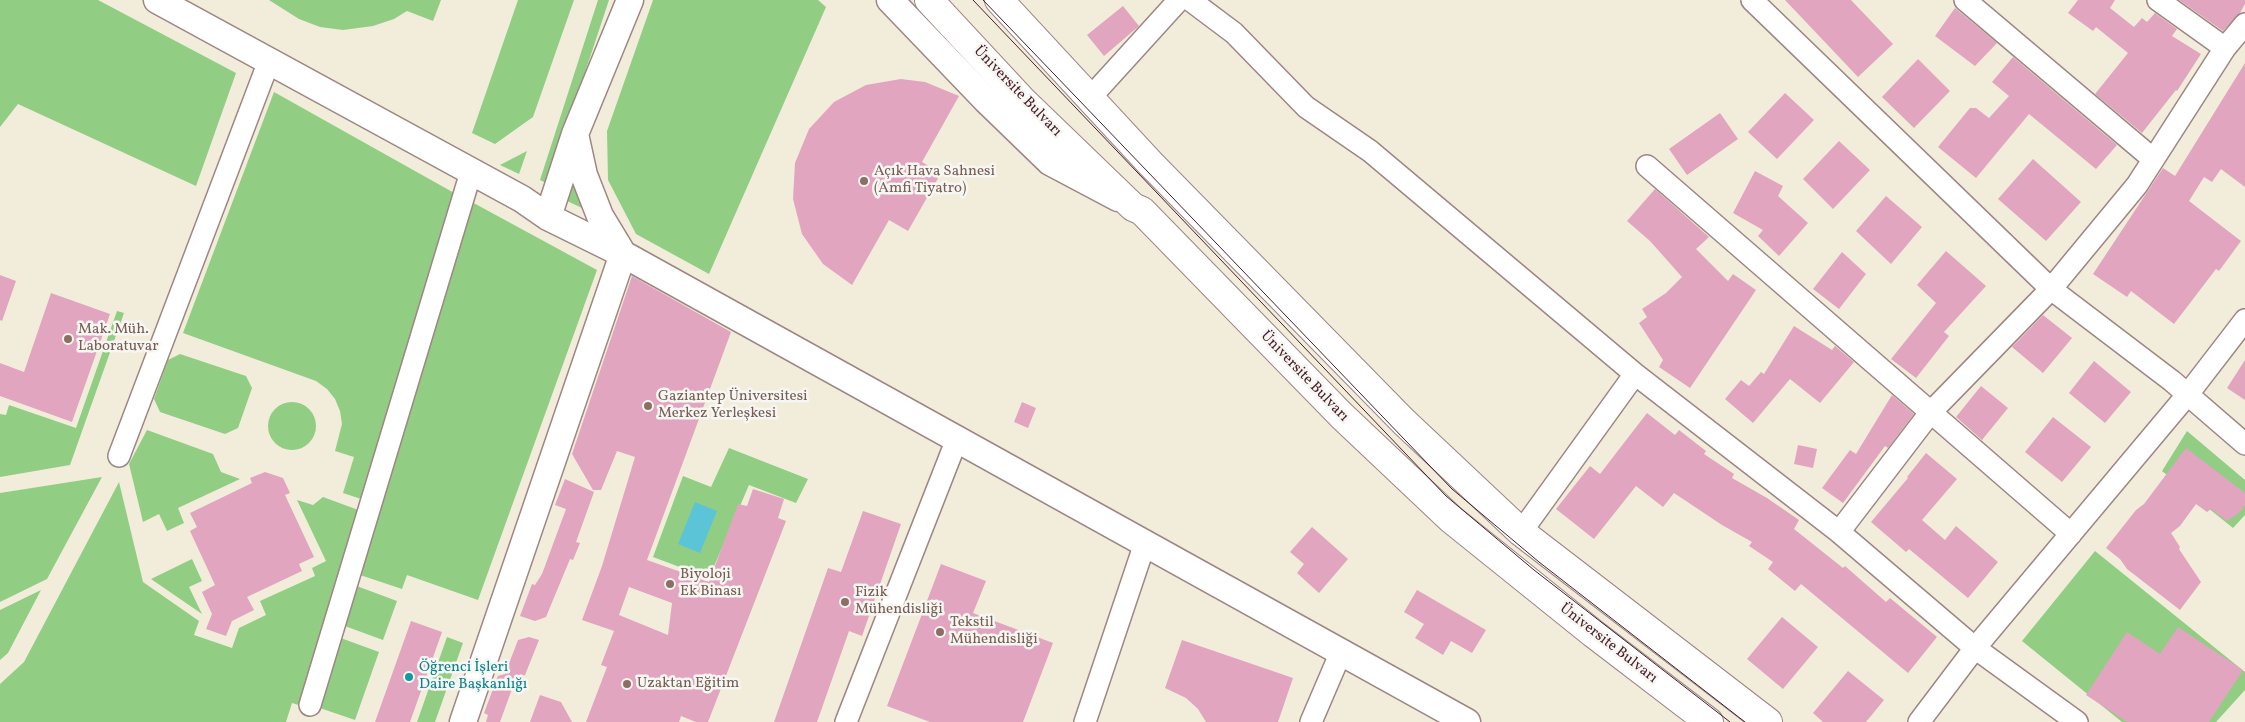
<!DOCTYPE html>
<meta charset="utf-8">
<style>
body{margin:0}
canvas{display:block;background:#f2ecdb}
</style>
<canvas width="2245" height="722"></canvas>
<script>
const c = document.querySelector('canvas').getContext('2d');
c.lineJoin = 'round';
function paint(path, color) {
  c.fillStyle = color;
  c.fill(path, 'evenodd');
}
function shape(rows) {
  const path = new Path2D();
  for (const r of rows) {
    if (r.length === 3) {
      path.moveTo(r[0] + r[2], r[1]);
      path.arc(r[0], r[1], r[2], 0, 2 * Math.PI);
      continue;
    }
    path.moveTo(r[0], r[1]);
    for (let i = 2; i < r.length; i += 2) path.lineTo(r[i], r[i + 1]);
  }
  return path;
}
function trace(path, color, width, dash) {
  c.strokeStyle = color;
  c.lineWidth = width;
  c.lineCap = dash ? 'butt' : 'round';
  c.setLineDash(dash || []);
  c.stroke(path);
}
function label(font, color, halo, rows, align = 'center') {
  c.font = font + ' Vollkorn,serif';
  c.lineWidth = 5;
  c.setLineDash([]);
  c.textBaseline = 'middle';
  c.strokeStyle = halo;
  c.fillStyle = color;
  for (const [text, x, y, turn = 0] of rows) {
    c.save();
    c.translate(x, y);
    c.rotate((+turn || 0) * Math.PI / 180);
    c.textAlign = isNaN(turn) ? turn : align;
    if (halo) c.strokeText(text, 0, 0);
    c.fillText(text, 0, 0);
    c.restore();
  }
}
paint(shape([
 [0,0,98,0,236,73,196,186,18,104,0,127],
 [269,0,441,0,433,21,407,11,394,19,373,26,343,30,320,27,299,19],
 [518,0,574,0,533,117,495,144,472,133],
 [598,0,609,0,548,184,540,180],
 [653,0,818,0,826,7,709,274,636,234,608,180,607,131],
 [274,92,456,194,364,500,343,493,354,457,335,451,342,424,340,411,335,399,327,389,316,381,183,333],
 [527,151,519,174,500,165],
 [573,175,584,209,565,200],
 [470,201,597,270,478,600,407,575,402,589,357,574],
 [117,311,124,313,70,465,0,477,0,414,6,415,9,405,76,428],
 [180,354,246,376,252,388,238,428,225,434,160,412,154,399,168,360],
 [292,426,24],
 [147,430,213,454,221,472,240,479,178,508,184,523,167,531,159,514,143,522,129,464],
 [2187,431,2245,480,2245,515,2233,528,2162,471],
 [729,448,808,479,796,503,749,485,709,578,653,557,683,476,711,487],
 [102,477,47,579,0,602,0,493],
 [119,482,143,582,199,621,194,635,232,648,239,628,266,615,260,601,315,576,312,568,326,561,297,500,313,505,323,497,361,511,302,706,292,703,286,722,0,722,0,684,24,662],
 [2095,551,2245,672,2245,690,2216,722,2122,722,2022,641],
 [192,559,202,581,189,587,202,614,151,579],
 [354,585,397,601,383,640,342,625],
 [41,590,8,653,0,660,0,610],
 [338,637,379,652,355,720,317,707],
 [447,637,463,643,435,722,417,722]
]), '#91ce83');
paint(shape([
 [695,502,717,511,700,553,678,544]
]), '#5bc4d7');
paint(shape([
 [1785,0,1851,0,1893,44,1858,77],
 [2078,0,2115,0,2110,8,2134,27,2142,18,2147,22,2155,13,2177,29,2172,36,2201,54,2177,91,2176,90,2142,133,2095,94,2128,53,2096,27,2093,31,2068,13],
 [2179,0,2245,0,2245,4,2240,13,2223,31],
 [1123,6,1139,26,1104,56,1087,35],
 [1955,8,1997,43,1975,66,1935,36],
 [2013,57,2117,145,2096,169,2029,114,1976,178,1938,147,1970,108,1976,108,1989,118,2009,96,1992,82],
 [1918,59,1950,91,1914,128,1882,97],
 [2245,63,2245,187,2221,169,2212,182,2204,177,2189,201,2241,241,2219,271,2216,269,2174,324,2131,291,2127,297,2093,274,2163,168,2175,176],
 [901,79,925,82,959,96,922,162,941,173,908,231,889,220,852,285,823,264,802,234,793,199,795,163,809,129,834,102,866,85],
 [1785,93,1814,120,1777,159,1748,132],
 [1720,113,1738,139,1687,175,1669,149],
 [1839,141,1870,170,1833,209,1803,179],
 [2033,159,2081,202,2046,241,1998,199],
 [1755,171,1783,186,1778,196,1808,223,1779,256,1758,236,1763,230,1733,213],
 [1655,189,1709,237,1696,249,1728,281,1733,274,1756,290,1690,388,1659,367,1663,360,1639,323,1647,317,1642,309,1666,293,1682,277,1650,241,1627,221],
 [1886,196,1922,227,1891,264,1856,231],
 [1946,251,1986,286,1944,332,1949,336,1916,378,1891,359,1936,303,1917,285],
 [1842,252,1866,274,1839,309,1813,289],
 [0,275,16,281,2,321,0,320],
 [632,276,731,332,647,560,709,582,738,504,747,506,753,489,784,499,778,518,786,521,708,722,696,722,681,716,679,722,586,722,607,667,601,665,614,631,582,620,602,566,635,457,617,451,601,490,593,490,572,454],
 [629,587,672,603,668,635,619,615],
 [51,293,110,314,72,422,0,396,0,363,24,372],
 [2043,315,2072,338,2043,373,2012,347],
 [1794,326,1832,350,1835,346,1854,362,1820,403,1790,379,1753,423,1725,399,1741,380,1749,386,1761,372,1764,374],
 [2245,360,2245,400,2227,388],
 [2094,361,2131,392,2105,423,2069,393],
 [1981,386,2008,408,1982,440,1956,417],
 [1892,395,1914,414,1888,448,1885,446,1843,503,1822,488,1850,450,1856,454],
 [1022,402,1036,408,1028,428,1014,422],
 [1647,413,1675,435,1679,430,1706,451,1704,454,1734,474,1732,478,1767,498,1799,520,1794,529,1843,568,1845,566,1886,602,1890,598,1937,637,1908,673,1801,584,1795,591,1768,569,1773,562,1749,546,1752,542,1722,525,1674,493,1663,507,1636,486,1594,539,1556,509,1590,466,1600,474],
 [2053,417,2091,447,2062,482,2025,452],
 [1798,445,1817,449,1813,468,1794,464],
 [2186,448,2245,493,2245,505,2239,513,2227,521,2211,509,2207,512,2196,504,2180,526,2171,533,2180,547,2179,549,2201,582,2180,610,2127,569,2120,559,2106,548,2136,510,2144,504],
 [1926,453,1957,479,1922,520,1945,540,1956,526,1998,562,1968,598,1909,549,1906,552,1871,522,1908,478,1907,477],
 [265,472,283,478,290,493,285,495,314,557,299,564,302,571,247,597,254,610,232,621,226,636,206,629,212,614,202,592,215,585,190,531,197,527,190,513,252,483,250,478],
 [565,479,594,492,576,542,580,543,573,560,570,559,546,617,535,621,520,616,532,584,535,585,542,574,566,509,555,505],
 [863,511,901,524,862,636,849,631,817,722,774,722,828,568,841,572],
 [1312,527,1348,559,1319,593,1297,573,1304,564,1290,552],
 [941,564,986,581,973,613,1053,643,1023,722,930,722,887,706],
 [1417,590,1486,630,1472,653,1451,641,1443,655,1415,638,1424,624,1404,612],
 [1782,617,1818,647,1783,689,1747,659],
 [411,621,442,632,410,722,375,722],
 [2178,627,2243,670,2209,722,2127,722,2086,695,2127,632,2160,654],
 [529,637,539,640,525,675,516,678,500,722,486,722,488,715,484,713,498,676,505,674,518,640],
 [1182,640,1293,678,1278,722,1206,722,1198,709,1186,698,1165,688],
 [1848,671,1884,700,1866,722,1823,722,1813,713],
 [540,695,561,702,572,722,530,722]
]), '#e2a5bf');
const minor = shape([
 [1190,0,1234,33,1306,107,1370,151,1635,374],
 [1752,0,2051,289,2172,381,2245,444],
 [1965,0,2153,159],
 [2158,0,2225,48],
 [1089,99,1179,0],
 [1647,166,2071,534],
 [119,456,269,61],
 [1521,532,1635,374,1839,532,1975,648,2077,722],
 [1839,532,1930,413,2051,289,2137,185,2225,48,2245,24],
 [310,705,471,172],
 [846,722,957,439],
 [1085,722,1145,543],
 [1311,722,1341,652],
 [1919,722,1975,648,2188,394,2245,320]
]);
const tertiary = shape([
 [157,0,522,199,548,217,623,254,1467,722],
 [890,0,986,100,1050,162,1118,198],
 [548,217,575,134,630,0],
 [463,722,623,254,600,216,584,175,575,134]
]);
const primary = shape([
 [929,0,1022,100,1133,207,1142,211,1342,416,1451,519,1594,634,1709,722],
 [999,0,1150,163,1404,422,1521,532,1768,722]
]);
trace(minor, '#9e8683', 24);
trace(tertiary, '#9e8683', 29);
trace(primary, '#9e8683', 30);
trace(minor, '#fff', 21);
trace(tertiary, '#fff', 26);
trace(primary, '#fff', 28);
trace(shape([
 [973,0,1446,496,1534,570,1730,722],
 [983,0,1452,489,1539,562,1745,722]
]), '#4a1f2b', 1);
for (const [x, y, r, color] of [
 [864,181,5,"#8d6e63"],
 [68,339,5,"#8d6e63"],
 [648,406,5,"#8d6e63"],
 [670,584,5,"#8d6e63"],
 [845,602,5,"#8d6e63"],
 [940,632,5,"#8d6e63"],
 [409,677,5,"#0f9aa8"],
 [627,684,5,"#8d6e63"]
]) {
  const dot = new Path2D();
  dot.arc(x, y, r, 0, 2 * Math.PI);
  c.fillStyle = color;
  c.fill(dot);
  trace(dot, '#f6f6f2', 2);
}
label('15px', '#4a1f2b', '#f6f6f2', [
 ["Üniversite Bulvarı",1017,92,46],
 ["Üniversite Bulvarı",1304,377,46],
 ["Üniversite Bulvarı",1608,644,38]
]);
label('15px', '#785e54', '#f6f6f2', [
 ["Açık Hava Sahnesi",874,172],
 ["(Amfi Tiyatro)",874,189],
 ["Mak. Müh.",78,330],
 ["Laboratuvar",78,347],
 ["Gaziantep Üniversitesi",658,397],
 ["Merkez Yerleşkesi",658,414],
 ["Biyoloji",680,575],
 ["Ek Binası",680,592],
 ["Fizik",855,593],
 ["Mühendisliği",855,610],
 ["Tekstil",950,623],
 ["Mühendisliği",950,640],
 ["Uzaktan Eğitim",637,684]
], 'left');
label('15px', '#0d838f', '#f6f6f2', [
 ["Öğrenci İşleri",419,668],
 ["Daire Başkanlığı",419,685]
], 'left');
</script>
